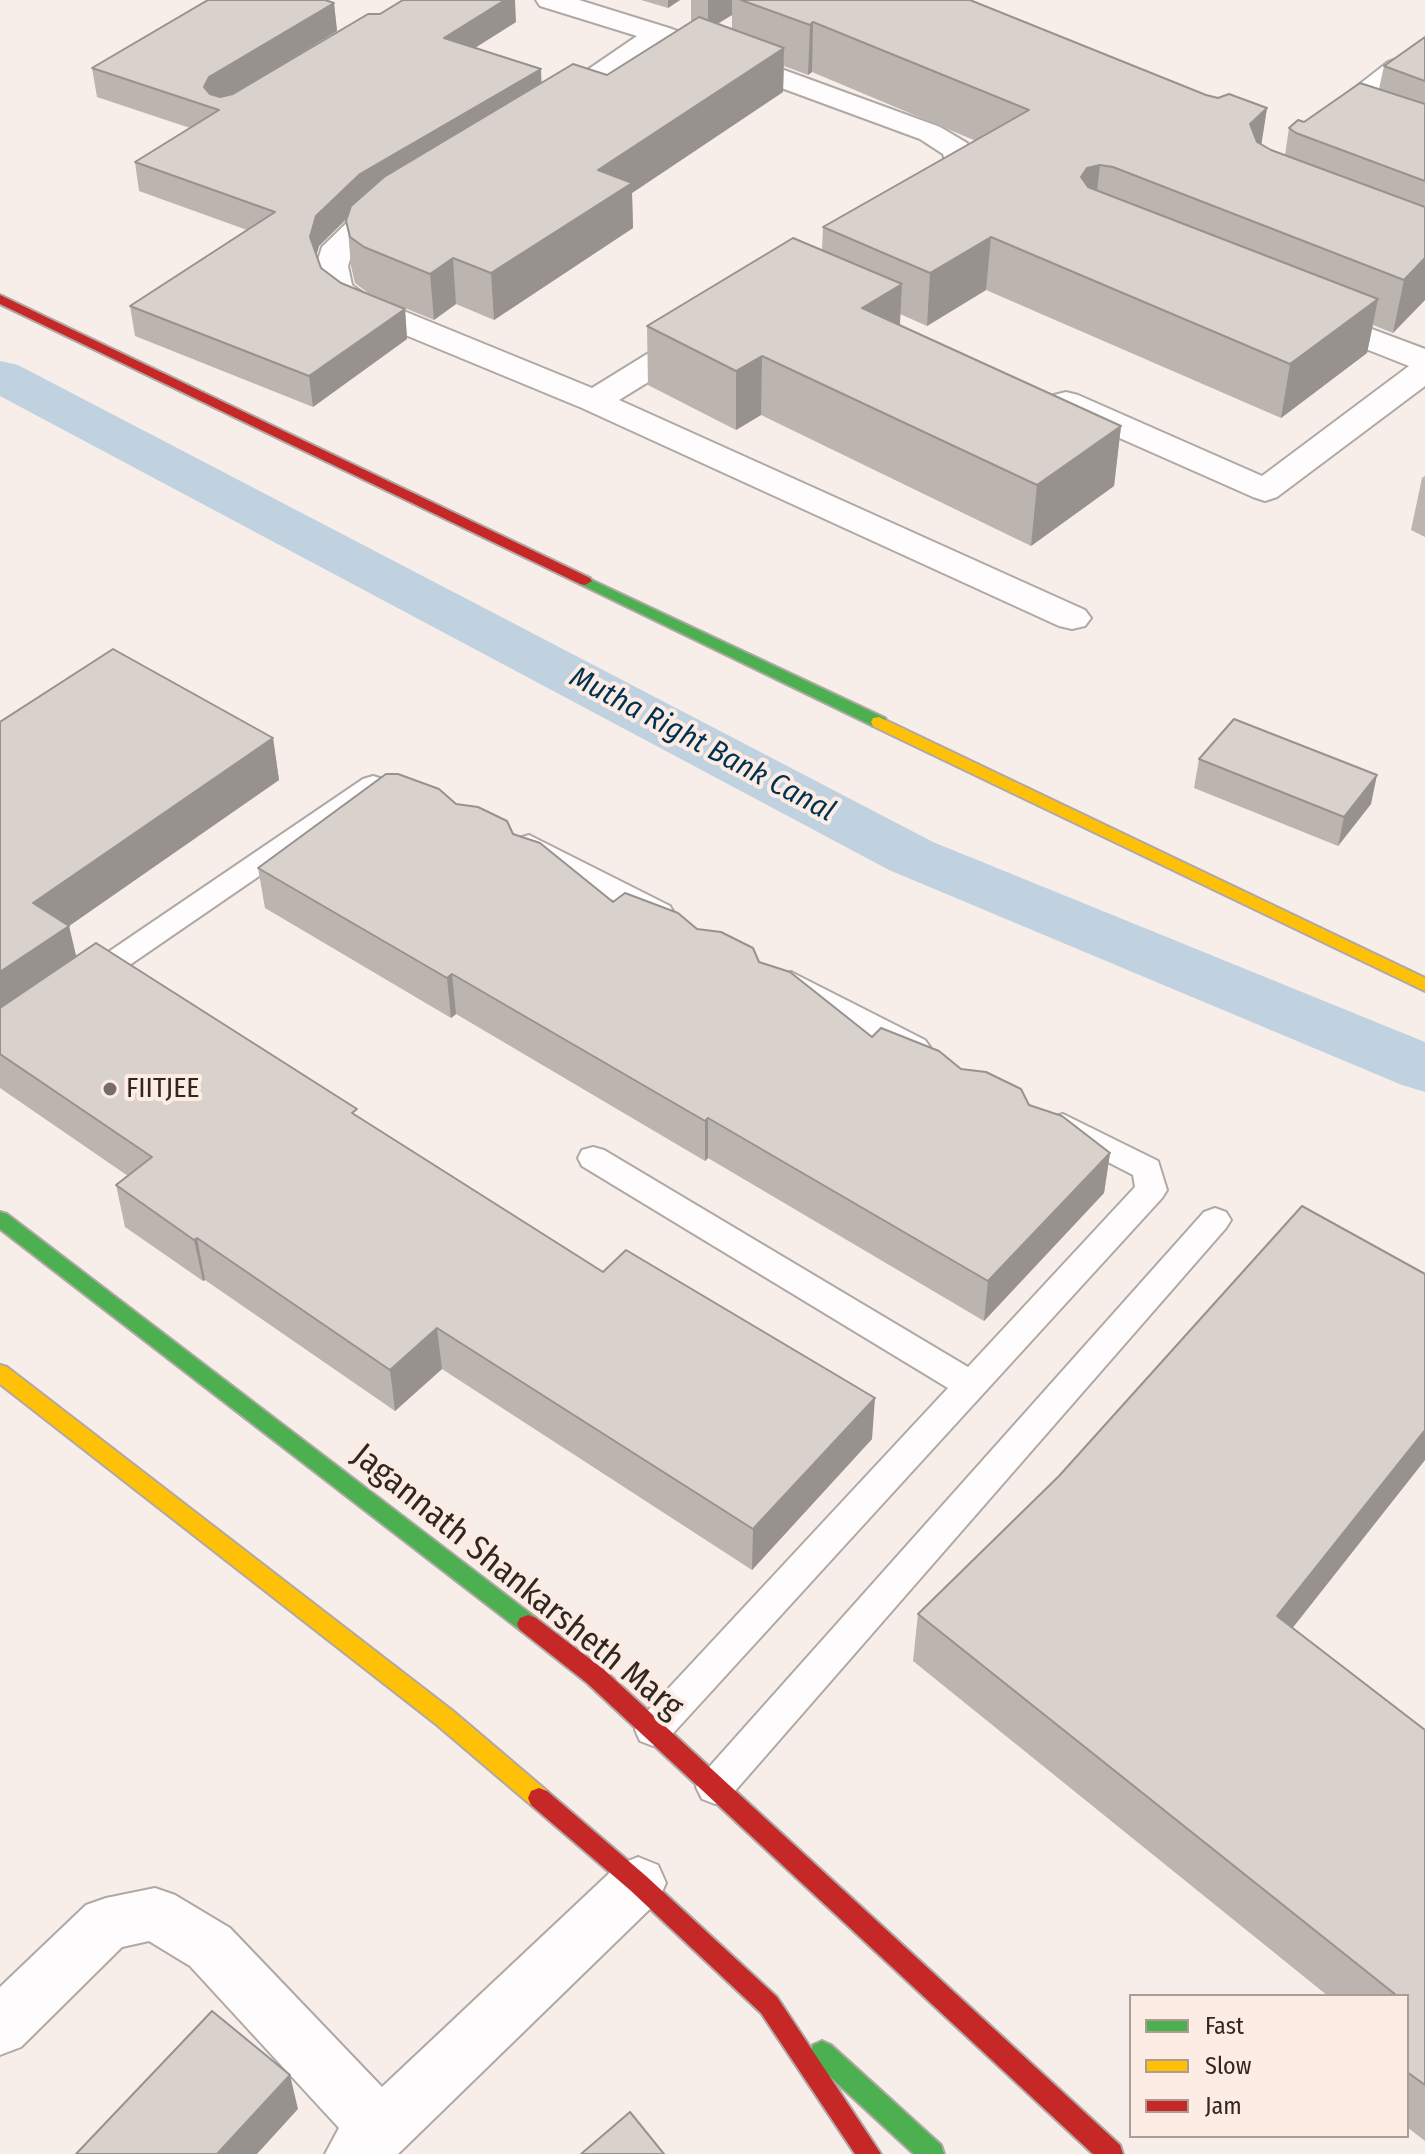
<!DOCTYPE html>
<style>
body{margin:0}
#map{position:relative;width:1425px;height:2154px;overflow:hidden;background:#f7eeea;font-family:"Fira Sans Condensed",sans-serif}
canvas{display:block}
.legend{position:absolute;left:1129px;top:1994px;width:280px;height:144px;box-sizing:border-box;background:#fdece4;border:2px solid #ab9d96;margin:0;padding:10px 14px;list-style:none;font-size:24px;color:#312722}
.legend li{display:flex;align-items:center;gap:16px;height:40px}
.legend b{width:40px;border:2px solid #ab9d96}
</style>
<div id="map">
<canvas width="1425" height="2154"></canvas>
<ul class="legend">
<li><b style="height:10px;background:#4caf50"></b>Fast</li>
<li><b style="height:10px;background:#ffc107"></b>Slow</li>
<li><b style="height:10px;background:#c62828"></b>Jam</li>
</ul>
</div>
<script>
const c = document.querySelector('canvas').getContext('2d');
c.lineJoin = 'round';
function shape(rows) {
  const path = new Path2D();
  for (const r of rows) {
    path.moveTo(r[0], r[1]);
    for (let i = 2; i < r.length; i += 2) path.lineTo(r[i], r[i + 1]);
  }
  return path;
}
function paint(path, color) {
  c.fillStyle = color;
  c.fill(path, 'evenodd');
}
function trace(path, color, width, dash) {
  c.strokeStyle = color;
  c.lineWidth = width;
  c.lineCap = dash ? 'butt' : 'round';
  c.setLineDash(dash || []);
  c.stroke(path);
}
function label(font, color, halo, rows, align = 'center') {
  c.font = font + ' "Fira Sans Condensed",sans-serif';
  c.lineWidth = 8;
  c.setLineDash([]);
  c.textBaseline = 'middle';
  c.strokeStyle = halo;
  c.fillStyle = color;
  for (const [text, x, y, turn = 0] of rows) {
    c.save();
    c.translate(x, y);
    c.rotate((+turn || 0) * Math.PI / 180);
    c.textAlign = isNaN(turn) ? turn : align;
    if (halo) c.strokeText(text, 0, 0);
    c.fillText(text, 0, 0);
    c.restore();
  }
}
paint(shape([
 [0,361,18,365,933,842,1425,1042,1425,1092,1402,1085,889,870,0,396,0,361]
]), '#c0d1df');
const lane = shape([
 [373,776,383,779,386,785,383,791,96,988,86,991,76,988,71,981,76,974,363,779,373,776],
 [529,835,670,906,674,913,670,920,660,923,650,920,519,850,515,844,519,838,529,835],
 [791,972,925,1040,930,1047,925,1054,915,1058,905,1054,781,989,776,982,781,975,791,972],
 [1063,1114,1158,1161,1167,1190,1162,1198,666,1741,653,1746,640,1741,635,1730,640,1719,948,1388,582,1166,578,1158,582,1150,593,1147,604,1150,968,1367,1135,1187,1133,1175,1052,1133,1048,1125,1052,1117,1063,1114],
 [1215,1208,1226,1212,1231,1220,1226,1228,728,1799,715,1804,702,1799,696,1787,702,1775,1204,1212,1215,1208]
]);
const street = shape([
 [536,0,579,0,669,28,940,127,967,143,971,149,975,160,971,174,937,201,926,204,915,201,911,195,915,189,942,170,945,160,943,154,920,139,662,44,562,113,552,116,542,113,537,107,542,101,637,36,540,6,536,0],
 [1425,48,1425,67,1408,74,1335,131,1325,134,1315,131,1310,125,1315,119,1388,62,1425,48],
 [397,191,408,194,412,200,353,250,348,266,352,285,367,296,592,388,686,330,698,327,710,330,714,337,710,344,619,400,1085,610,1091,618,1085,626,1072,629,1059,626,582,408,345,310,321,289,316,266,322,247,364,206,397,191],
 [1316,308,1425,349,1425,386,1277,497,1265,501,1253,497,1054,409,1049,402,1054,395,1066,392,1078,395,1262,476,1409,366,1305,325,1300,318,1305,311,1316,308],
 [638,1857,658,1865,666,1883,658,1901,398,2154,325,2154,339,2128,190,1966,149,1941,122,1947,21,2047,0,2055,0,1987,86,1905,106,1898,155,1888,175,1895,230,1928,382,2087,618,1865,638,1857]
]);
const fast = shape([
 [585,577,885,718,887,722,885,726,873,726,580,584,580,578,585,577],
 [0,1212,7,1214,536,1618,539,1624,536,1630,528,1633,520,1630,0,1229,0,1212],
 [822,2041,831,2045,941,2145,944,2154,914,2154,813,2061,810,2053,813,2045,822,2041]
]);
const slow = shape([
 [879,717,1425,978,1425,991,873,726,871,722,873,718,879,717],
 [0,1365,7,1367,453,1711,547,1791,550,1798,547,1805,539,1808,531,1805,437,1725,0,1384,0,1365]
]);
const jam = shape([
 [0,295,590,578,592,581,585,585,580,584,0,304,0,295],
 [528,1615,536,1618,603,1669,1120,2145,1123,2154,1093,2154,587,1683,520,1630,517,1624,520,1618,528,1615],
 [539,1788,547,1791,646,1876,777,1997,881,2154,855,2154,761,2013,630,1890,531,1805,528,1798,531,1791,539,1788]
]);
trace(lane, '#b0a8a4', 4);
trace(street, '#b0a8a4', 4);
trace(fast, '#b0a8a4', 4);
trace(slow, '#b0a8a4', 4);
trace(jam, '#b0a8a4', 4);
paint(lane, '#fefcfc');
paint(street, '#fefcfc');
paint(fast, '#4caf50');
paint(slow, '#ffc107');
paint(jam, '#c62828');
paint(shape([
 [641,0,680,0,668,8],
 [691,0,970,0,1206,95,1267,108,1261,144,1271,150,1285,155,1289,128,1304,122,1379,89,1384,66,1425,37,1425,300,1393,333,1373,325,1367,353,1281,418,986,290,927,326,900,314,900,326,1121,426,1114,486,1031,546,761,415,736,430,648,385,647,326,822,250,823,227,976,141,812,72,808,75,784,66,783,92,632,193,633,228,494,320,456,304,434,320,368,293,355,283,351,266,347,219,319,246,316,256,321,268,341,283,405,309,407,339,313,407,135,336,130,306,247,230,139,191,135,162,190,128,97,97,92,68,334,3,337,31,255,81,516,22,475,48,542,83,607,75,691,22],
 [732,15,732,29,718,24],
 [1425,476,1425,537,1411,530,1422,478],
 [0,722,273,738,279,780,69,926,76,957,358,1117,603,1272,872,1439,752,1570,442,1369,395,1411,205,1280,203,1281,125,1227,116,1185,128,1176,0,1088],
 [1199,759,1371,804,1338,846,1194,788],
 [456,804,513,834,613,902,697,929,759,962,872,1037,961,1069,1029,1105,1110,1153,1104,1193,984,1321,708,1158,705,1161,456,1014,451,1018,265,908,258,868],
 [1425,1460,1292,1628,1425,1730,1425,2141,1407,2127,1407,1996,1328,1996,913,1661,918,1614]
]), '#bbb4af');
paint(shape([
 [505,0,515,0,516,22,446,66,444,38],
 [668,0,680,0,668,8],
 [708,0,732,0,732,15,708,29],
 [334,3,337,31,213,106,204,87,209,77],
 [813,22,812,72,808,75,810,25],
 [784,48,783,92,632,193,633,228,494,320,491,273,598,170],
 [541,69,542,98,362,203,319,246,313,267,310,237,316,216,360,174],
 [1267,108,1259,160,1250,124],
 [1100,165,1094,217,1081,177,1087,168],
 [991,237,986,290,927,326,930,273],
 [453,258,456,304,434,320,430,274],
 [1425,258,1425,300,1393,333,1404,280],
 [902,284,899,343,862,308],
 [1378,299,1367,353,1281,418,1290,364],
 [405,309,407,339,313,407,309,376],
 [762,356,761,415,736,430,736,371],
 [1121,426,1114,486,1031,546,1037,485],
 [273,738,279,780,69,926,79,968,0,1021,0,972,33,903],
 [1377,775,1371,804,1338,846,1344,817],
 [452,974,456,1014,451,1018,447,978],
 [708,1118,708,1158,705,1161,705,1121],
 [1110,1153,1104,1193,984,1321,988,1281],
 [197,1238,205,1280,203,1281,194,1240],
 [437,1328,442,1369,395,1411,390,1370],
 [875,1398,872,1439,752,1570,753,1529],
 [1425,1430,1425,1460,1265,1663,1277,1616],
 [290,2075,298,2109,257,2154,217,2154]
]), '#98928f');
const building = shape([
 [208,0,325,0,334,3,209,77,204,87,210,94,220,97,233,94,368,14,380,14,403,0,505,0,444,38,541,69,360,174,316,216,310,237,321,268,341,283,405,309,309,376,130,306,275,212,135,162,219,110,92,68,208,0],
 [741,0,970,0,1206,95,1218,98,1229,94,1267,108,1250,124,1257,142,1271,150,1425,207,1425,258,1404,280,1113,167,1100,165,1087,168,1081,177,1088,187,1378,299,1290,364,991,237,930,273,823,227,1029,110,813,22,810,25,741,0],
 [699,17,784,48,598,170,632,183,491,273,453,258,430,274,364,247,350,237,346,221,351,206,384,177,573,64,607,75,699,17],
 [1425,37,1425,81,1384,66,1425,37],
 [1360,83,1425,104,1425,181,1296,133,1289,128,1298,120,1304,122,1360,83],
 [793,238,902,284,862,308,1121,426,1037,485,762,356,736,371,647,326,793,238],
 [113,649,273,738,33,903,69,926,0,972,0,722,113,649],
 [1234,719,1377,775,1344,817,1199,759,1234,719],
 [386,774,398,774,439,789,456,804,478,807,507,821,513,834,540,843,613,902,625,893,678,913,697,929,721,932,753,948,759,962,790,972,872,1037,881,1028,939,1051,961,1069,986,1072,1021,1089,1029,1105,1062,1116,1110,1153,988,1281,708,1118,705,1121,452,974,447,978,258,868,386,774],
 [96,943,357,1109,352,1113,603,1272,626,1250,875,1398,753,1529,437,1328,390,1370,197,1238,194,1240,116,1185,152,1157,0,1054,0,1008,96,943],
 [1302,1206,1425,1274,1425,1430,1277,1616,1425,1730,1425,2085,1407,2072,1407,1996,1395,1996,1396,1995,918,1614,1059,1476,1302,1206],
 [212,2011,290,2075,217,2154,76,2154,212,2011],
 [630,2112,664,2154,581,2154,630,2112]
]);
paint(building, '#d9d1cc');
trace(building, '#98928f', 2);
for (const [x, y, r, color] of [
 [110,1089,8,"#766d68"]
]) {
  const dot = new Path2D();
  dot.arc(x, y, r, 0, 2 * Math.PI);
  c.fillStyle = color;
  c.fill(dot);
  trace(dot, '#fdece4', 3);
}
label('28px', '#312722', '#fdece4', [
 ["FIITJEE",126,1089]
], 'left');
label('italic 30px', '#003250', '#fdece4', [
 ["Mutha Right Bank Canal",702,745,28]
]);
label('34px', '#312722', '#fdece4', [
 ["Jagannath Shankarsheth Marg",517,1582,39]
]);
</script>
